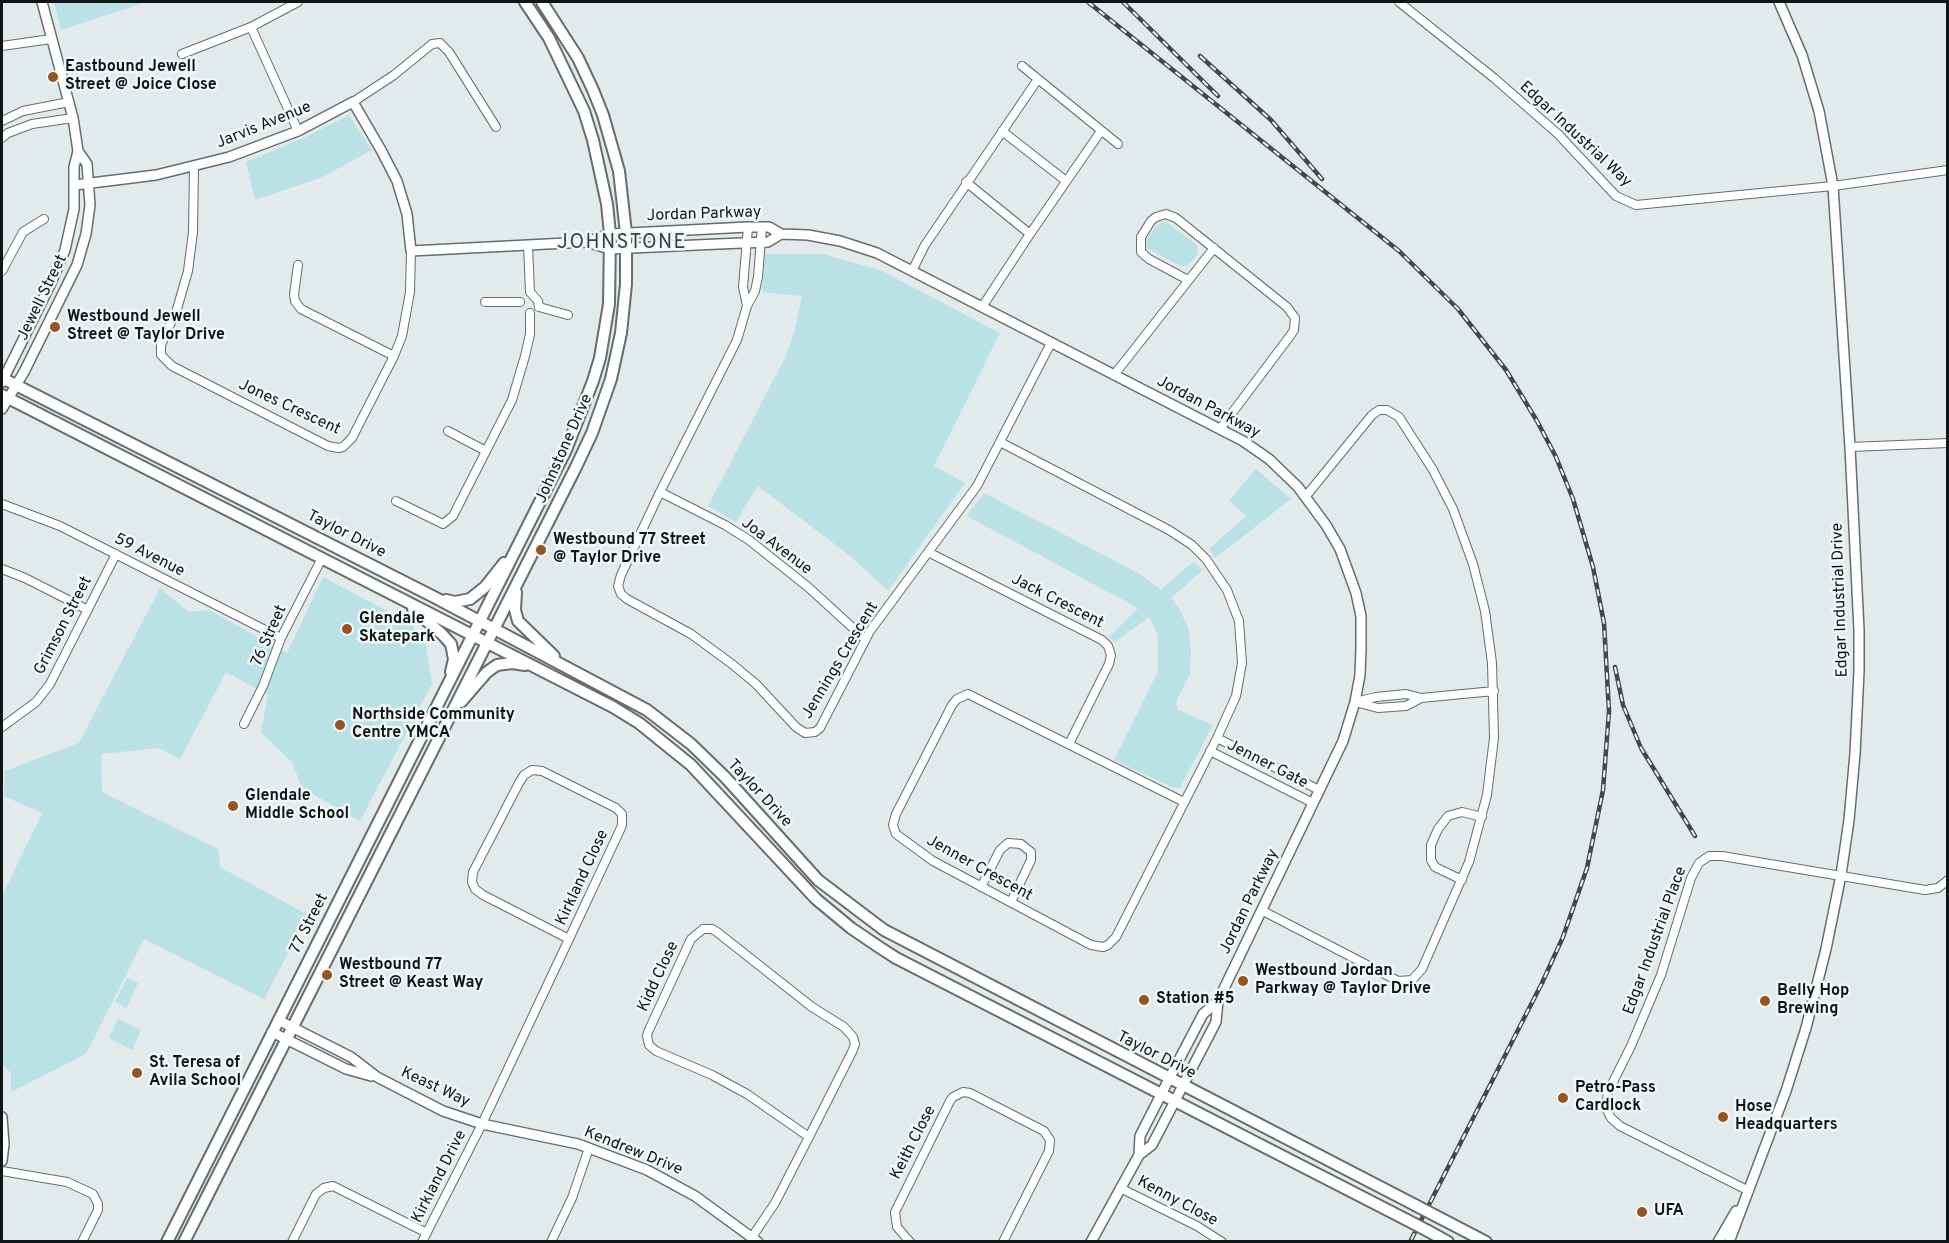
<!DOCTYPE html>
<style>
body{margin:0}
#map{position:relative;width:1949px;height:1243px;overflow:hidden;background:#e2eaeb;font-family:Overpass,sans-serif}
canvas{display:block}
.frame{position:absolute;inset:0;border:3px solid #121515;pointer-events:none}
</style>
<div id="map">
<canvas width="1949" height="1243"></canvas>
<div class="frame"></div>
</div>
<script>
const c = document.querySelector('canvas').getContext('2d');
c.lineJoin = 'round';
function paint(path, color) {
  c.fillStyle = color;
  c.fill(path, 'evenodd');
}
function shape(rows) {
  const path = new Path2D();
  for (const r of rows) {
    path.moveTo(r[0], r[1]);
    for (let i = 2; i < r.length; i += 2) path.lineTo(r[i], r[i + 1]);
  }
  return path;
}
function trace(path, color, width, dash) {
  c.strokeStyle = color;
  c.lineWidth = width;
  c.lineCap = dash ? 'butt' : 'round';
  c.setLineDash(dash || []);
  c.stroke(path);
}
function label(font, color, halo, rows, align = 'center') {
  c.font = font + ' Overpass,sans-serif';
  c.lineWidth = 5;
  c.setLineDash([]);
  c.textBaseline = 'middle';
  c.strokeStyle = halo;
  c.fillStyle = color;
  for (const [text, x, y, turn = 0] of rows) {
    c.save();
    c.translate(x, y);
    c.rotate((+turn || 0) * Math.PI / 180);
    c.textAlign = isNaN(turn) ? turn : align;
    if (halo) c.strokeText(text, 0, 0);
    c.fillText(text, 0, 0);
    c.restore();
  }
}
paint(shape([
 [54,2,147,2,61,30],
 [349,115,372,150,320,178,255,200,246,162,310,135],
 [1165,221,1197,245,1198,254,1187,266,1180,266,1147,248,1146,240,1156,226],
 [765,254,822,254,880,270,1000,333,934,466,965,483,888,591,849,555,758,486,736,522,708,506,786,356,794,333,802,296,762,292],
 [1256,469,1291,499,1215,558,1209,549,1246,516,1229,501],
 [984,493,1138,573,1161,590,1194,561,1203,570,1171,598,1180,610,1188,628,1191,651,1190,674,1176,702,1178,710,1213,725,1180,788,1172,787,1114,760,1158,671,1158,635,1149,617,1115,642,1109,637,1138,608,967,516],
 [323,577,410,623,426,645,432,684,360,821,302,788,292,762,261,732,268,695,226,672,180,759,159,748,101,754,102,792,218,849,220,867,308,915,264,999,144,939,86,1054,11,1092,11,1073,2,1064,2,896,42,813,4,796,5,771,79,743,160,588,189,612,209,610,287,653],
 [127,978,138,983,126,1008,115,1002],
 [118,1019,141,1030,132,1050,109,1038]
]), '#b9e1e6');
const minor = shape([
 [1399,2,1494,78,1558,134,1616,196,1636,205,1833,186,1948,170],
 [251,27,298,131],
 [2,46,51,39],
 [182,54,251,27,298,2],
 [1022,66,1118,144],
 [353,102,394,75,432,44,440,43,449,52,496,127],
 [2,121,23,111,69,102],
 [1002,131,1066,181],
 [2,138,8,133,32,124,73,118],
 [194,167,193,232,188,271,177,309,161,345,161,355,172,366,328,446,338,448,343,447,352,438,394,356,402,336,410,292,411,251],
 [966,182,1030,234],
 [762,227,758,277,755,291,747,306,737,340,660,492,621,575,618,586,621,594,627,599,691,634,732,664,756,684,796,727,805,733,815,732,820,728,870,631,977,486,1051,343],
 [528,245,530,292,538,301,539,307],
 [298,265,294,294,295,301,301,309,394,356],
 [2,271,23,232,44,219],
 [912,271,925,245,1038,79],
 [1188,280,1149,259,1141,252,1141,237,1151,221,1156,217,1166,214,1176,218,1287,307,1295,318,1294,330,1290,336,1220,429],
 [485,302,520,302],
 [747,306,743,287,748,227],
 [539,307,568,315],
 [982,307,1030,234,1101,131],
 [1114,375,1214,248],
 [448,431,486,451],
 [1000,442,1169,530,1192,545,1206,559,1227,590,1239,621,1242,663,1236,696,1217,738,1116,937,1108,945,1103,947,1091,945,933,861,896,834,893,825,896,814,952,705,957,699,968,694,1184,802],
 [1850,447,1948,443],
 [660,492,725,525,749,540,808,587,865,639],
 [396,501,443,524,453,516,512,400,525,356,530,334,530,313],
 [2,504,60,526,281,638],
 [928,552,1102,640,1108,646,1111,655,1109,664,1069,744],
 [2,569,25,578,88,610],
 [1355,702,1376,697,1406,694,1421,698,1494,691],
 [1355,702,1378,708,1406,706,1421,698],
 [244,724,263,686,281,638,322,558],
 [2,727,36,702,50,684,116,554],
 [1217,738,1319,790],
 [1210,751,1313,803],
 [1462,880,1435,867,1431,860,1431,845,1438,829,1448,816,1462,812,1482,817],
 [981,887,1000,850,1008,843,1021,844,1031,852,1031,860,1011,902],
 [1263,911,1398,981,1412,980,1422,969,1469,862,1487,795,1494,738,1492,663,1485,611,1473,564,1453,509,1433,470,1399,417,1387,410,1379,410,1372,415,1306,496],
 [703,929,712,929,717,932,812,1007,844,1027,853,1037,855,1044,852,1052,809,1137,747,1094,712,1075,656,1051,649,1045,647,1036,648,1032,691,939,703,929],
 [2,1171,67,1182,93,1194,98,1204,98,1210,82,1242],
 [1120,1188,1197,1226,1222,1242],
 [1749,1191,1620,1126,1611,1118,1606,1108,1608,1092,1631,1046,1661,975,1691,878,1699,863,1709,856,1722,856,1925,890,1938,888,1948,880],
 [752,1237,775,1203,809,1137],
 [292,1242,316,1194,324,1188,333,1186,427,1233],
 [422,1242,482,1124,545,990,569,939,620,830,622,825,622,814,616,808,542,771,532,770,524,775,519,783,473,872,472,882,475,889,483,895,569,939],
 [551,1242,572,1198,589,1148],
 [910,1242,897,1227,895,1212,950,1101,953,1097,963,1092,970,1093,1044,1131,1050,1140,1049,1151,1003,1242]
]);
const tertiary = shape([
 [75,185,156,175,229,157,298,131,353,102,381,150,397,181,407,214,411,251,586,242,610,234,748,227,769,227,781,234,808,235,840,241,877,253,1243,441,1269,459,1298,487,1326,525,1340,549,1356,593,1361,616,1361,648,1360,675,1355,702,1343,741,1218,1001,1216,1022,1152,1145,1139,1155,1091,1242],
 [586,242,610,249,718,244,768,242,781,234],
 [2,382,51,283,65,250,74,209,74,167,78,151],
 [2,409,24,372,77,265,86,234,90,205,87,164,78,151,73,118,42,2],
 [278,1020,351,1057,377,1077,443,1111,482,1124,578,1144,647,1170,695,1196,758,1242],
 [272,1032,346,1069,371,1076],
 [2,1117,4,1144,2,1161],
 [1139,1155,1140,1136,1169,1079,1203,1014,1218,1001],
 [1718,1242,1736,1211],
 [1729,1242,1786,1091,1806,1028,1826,949,1841,875,1849,820,1855,754,1859,671,1859,630,1850,447,1833,186,1819,111,1802,55,1779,2]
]);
const secondary = shape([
 [2,378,434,597,647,710,691,744,725,777,818,880,884,930,1415,1205],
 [2,395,613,707,639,723,691,765,816,899,851,928,879,947,896,958,1407,1220],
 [516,592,515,610,518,621,554,656],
 [446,600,455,602,470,599,485,587,504,563],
 [413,609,442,634,451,644,454,659,451,672],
 [461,702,487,672,497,665,512,663,525,665],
 [1436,1216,1486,1242],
 [1428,1231,1448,1242],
 [167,1242,566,450,593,381,600,358,609,304,610,234,607,204,593,140,584,111,549,38,525,2],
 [184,1242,576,467,592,433,611,379,621,333,626,284,626,233,619,171,603,115,593,90,578,58,542,2]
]);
trace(minor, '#656d6d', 10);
trace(tertiary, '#656d6d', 12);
trace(secondary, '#656d6d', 14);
trace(minor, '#fff', 8);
trace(tertiary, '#fff', 9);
trace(secondary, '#fff', 10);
const rail = shape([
 [1088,2,1399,251,1458,309,1506,370,1537,421,1556,457,1573,499,1593,567,1604,623,1609,711,1603,790,1587,868,1563,937,1542,983,1410,1242],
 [1123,2,1218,96],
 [1200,56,1271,120,1322,179],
 [1615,667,1623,705,1641,748,1695,836]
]);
trace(rail, '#444848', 4.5);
trace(rail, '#eff7f8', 2, [7]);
const secondaryBridge = shape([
 [1415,1205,1436,1216],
 [1407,1220,1428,1231]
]);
trace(secondaryBridge, '#656d6d', 14, []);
trace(secondaryBridge, '#fff', 10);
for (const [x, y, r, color] of [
 [53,77,6,"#955420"],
 [55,327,6,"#955420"],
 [541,550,6,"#955420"],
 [347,629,6,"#955420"],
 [340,725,6,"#955420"],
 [233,806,6,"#955420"],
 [327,975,6,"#955420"],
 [1243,981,6,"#955420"],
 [1144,1000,6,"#955420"],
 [1765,1001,6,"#955420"],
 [137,1073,6,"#955420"],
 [1563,1098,6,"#955420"],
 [1723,1117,6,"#955420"],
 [1642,1212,6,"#955420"]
]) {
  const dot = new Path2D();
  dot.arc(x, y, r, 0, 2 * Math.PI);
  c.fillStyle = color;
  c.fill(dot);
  trace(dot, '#eff7f8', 2);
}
label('bold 16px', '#121515', '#eff7f8', [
 ["Eastbound Jewell",65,68],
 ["Street @ Joice Close",65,86],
 ["Westbound Jewell",67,318],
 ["Street @ Taylor Drive",67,336],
 ["Westbound 77 Street",553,541],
 ["@ Taylor Drive",553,559],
 ["Glendale",359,620],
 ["Skatepark",359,638],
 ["Northside Community",352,716],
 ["Centre YMCA",352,734],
 ["Glendale",245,797],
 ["Middle School",245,815],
 ["Westbound 77",339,966],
 ["Street @ Keast Way",339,984],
 ["Westbound Jordan",1255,972],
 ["Parkway @ Taylor Drive",1255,990],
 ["Belly Hop",1777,992],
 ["Brewing",1777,1010],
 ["Station #5",1156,1000],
 ["St. Teresa of",149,1064],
 ["Avila School",149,1082],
 ["Petro-Pass",1575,1089],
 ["Cardlock",1575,1107],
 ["Hose",1735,1108],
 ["Headquarters",1735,1126],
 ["UFA",1654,1212]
], 'left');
label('16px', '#121515', '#eff7f8', [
 ["Jarvis Avenue",264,126,-22],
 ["Edgar Industrial Way",1575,135,43],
 ["Jordan Parkway",704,215,-2],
 ["Jewell Street",43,298,-64],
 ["Jones Crescent",289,408,25],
 ["Jordan Parkway",1208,408,28],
 ["Johnstone Drive",565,449,-66],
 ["Taylor Drive",346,535,27],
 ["Joa Avenue",776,547,37],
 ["59 Avenue",149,556,27],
 ["Edgar Industrial Drive",1841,600,-92],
 ["Jack Crescent",1057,602,27],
 ["Grimson Street",64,626,-63],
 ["76 Street",270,636,-66],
 ["Jennings Crescent",841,661,-59],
 ["Jenner Gate",1267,765,27],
 ["Taylor Drive",759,794,47],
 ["Jenner Crescent",979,869,29],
 ["Kirkland Close",583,878,-65],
 ["Jordan Parkway",1250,902,-64],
 ["77 Street",310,924,-63],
 ["Edgar Industrial Place",1656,941,-70],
 ["Kidd Close",659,977,-65],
 ["Taylor Drive",1156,1056,27],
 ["Keast Way",435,1088,25],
 ["Keith Close",914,1143,-63],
 ["Kendrew Drive",633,1152,22],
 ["Kirkland Drive",440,1177,-63],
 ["Kenny Close",1177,1202,28]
]);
c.letterSpacing = '1.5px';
label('20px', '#3a4142', '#eff7f8', [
 ["JOHNSTONE",622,244]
]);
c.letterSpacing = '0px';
</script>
